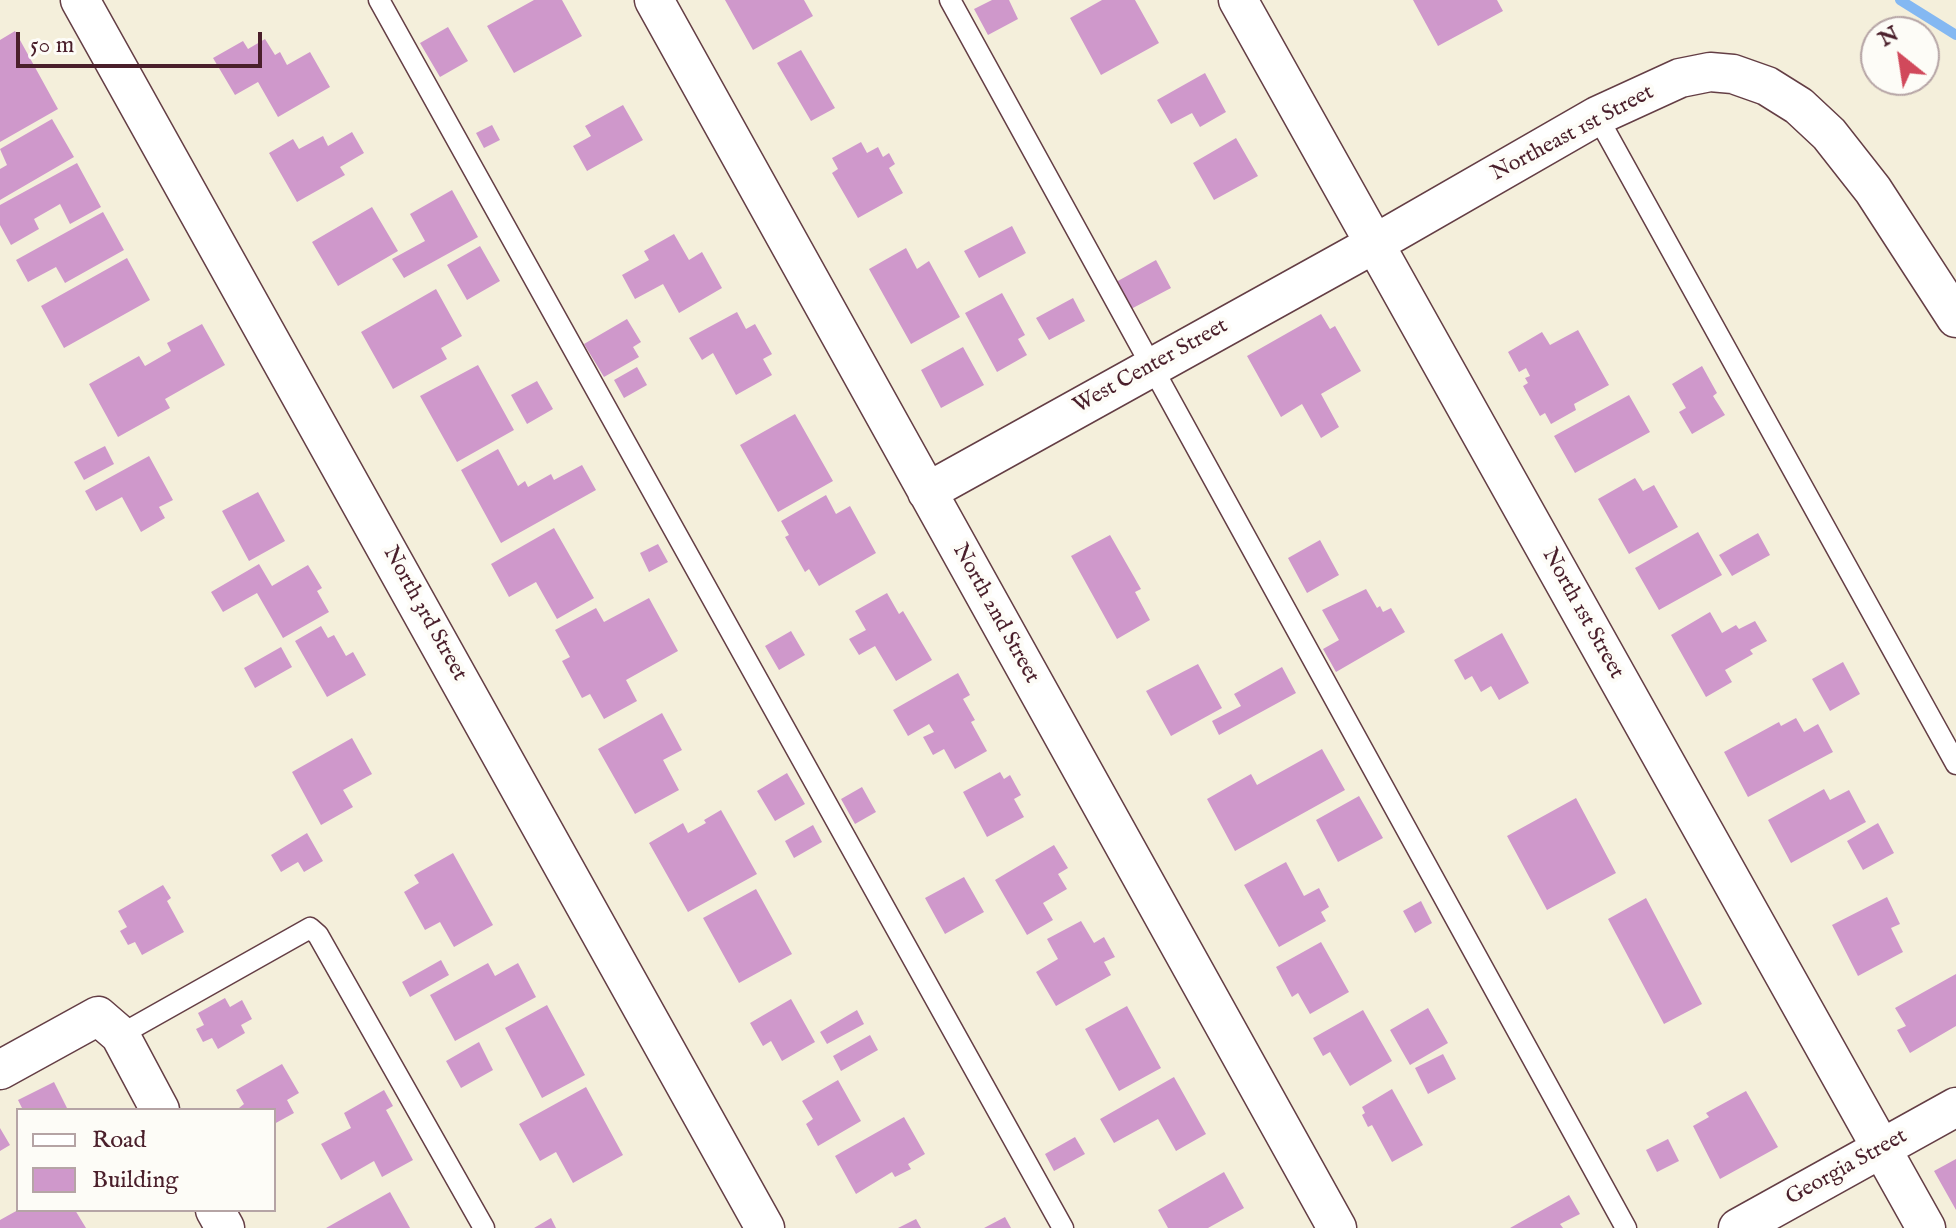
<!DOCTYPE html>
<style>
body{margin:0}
#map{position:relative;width:1956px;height:1228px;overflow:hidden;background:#f4efdb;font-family:"IM FELL English",serif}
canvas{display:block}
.legend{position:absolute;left:16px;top:1108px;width:260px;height:104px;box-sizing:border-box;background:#fdfcf7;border:2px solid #b5a4a5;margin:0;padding:10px 14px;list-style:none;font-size:24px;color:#4a1f2b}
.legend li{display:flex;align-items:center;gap:16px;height:40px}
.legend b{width:40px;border:2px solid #b5a4a5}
.north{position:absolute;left:1860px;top:16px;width:80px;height:80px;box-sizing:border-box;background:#fdfcf7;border:2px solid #b5a4a5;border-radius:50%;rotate:330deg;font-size:22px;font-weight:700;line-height:32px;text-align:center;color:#4a1f2b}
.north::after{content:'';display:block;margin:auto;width:28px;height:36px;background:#d1495b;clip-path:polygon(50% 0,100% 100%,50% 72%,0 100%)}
.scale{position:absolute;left:16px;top:32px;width:246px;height:36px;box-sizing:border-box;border:4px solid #4a1f2b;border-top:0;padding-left:10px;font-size:24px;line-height:28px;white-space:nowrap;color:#4a1f2b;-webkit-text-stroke:6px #fdfcf7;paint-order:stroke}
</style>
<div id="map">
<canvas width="1956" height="1228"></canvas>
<ul class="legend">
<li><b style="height:10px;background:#fff"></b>Road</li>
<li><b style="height:22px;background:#cf98cb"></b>Building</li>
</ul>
<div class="north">N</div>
<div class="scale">50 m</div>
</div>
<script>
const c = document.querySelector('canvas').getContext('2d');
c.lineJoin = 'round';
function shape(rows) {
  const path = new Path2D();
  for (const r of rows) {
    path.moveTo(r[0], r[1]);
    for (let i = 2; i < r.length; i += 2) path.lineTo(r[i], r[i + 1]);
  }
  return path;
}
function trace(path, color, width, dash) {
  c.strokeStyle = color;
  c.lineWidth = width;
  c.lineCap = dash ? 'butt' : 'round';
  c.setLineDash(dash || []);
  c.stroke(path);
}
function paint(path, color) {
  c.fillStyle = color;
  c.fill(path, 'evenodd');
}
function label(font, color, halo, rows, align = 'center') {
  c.font = font + ' "IM FELL English",serif';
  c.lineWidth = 8;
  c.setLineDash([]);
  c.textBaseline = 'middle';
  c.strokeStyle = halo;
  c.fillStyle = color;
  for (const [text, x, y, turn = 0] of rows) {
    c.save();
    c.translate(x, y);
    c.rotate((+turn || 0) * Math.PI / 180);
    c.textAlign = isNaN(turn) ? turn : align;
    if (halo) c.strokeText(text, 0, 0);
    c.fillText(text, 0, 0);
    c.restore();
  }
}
trace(shape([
 [1900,0,1956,35]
]), '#84b8f2', 10);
paint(shape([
 [534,0,562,0,582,36,514,73,487,26],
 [725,0,804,0,813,16,753,50],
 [992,0,1009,0,1018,19,988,35,974,9],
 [1102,0,1135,0,1159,43,1101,75,1070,18],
 [1413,0,1497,0,1503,11,1438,46],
 [448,27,468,61,440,77,420,43],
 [15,31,58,109,0,142,0,40],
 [265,39,275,55,280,52,287,65,310,52,330,87,278,117,258,82,235,95,213,58,243,41,248,49],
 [801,50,835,108,811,121,777,63],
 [1205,73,1226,112,1200,127,1192,113,1171,124,1157,100],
 [623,105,643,140,587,171,573,146,591,136,585,126],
 [52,119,74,157,0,200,0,169,7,165,0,149],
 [492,125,500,140,484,148,476,133],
 [352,132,364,153,340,167,345,175,297,202,269,153,293,139,299,149,323,136,328,146],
 [1236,138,1258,176,1214,200,1193,163],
 [861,142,867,153,878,147,883,157,889,153,895,164,889,168,903,193,858,218,832,173,838,169,832,158],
 [77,163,101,207,70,224,60,204,34,219,39,229,11,245,0,225,0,205],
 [452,190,478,237,404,278,392,259,425,241,410,214],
 [372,207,398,251,338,286,312,242],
 [103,212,124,250,65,283,56,267,28,282,16,260],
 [1012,226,1026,253,979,278,964,251],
 [674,234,689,260,702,252,722,288,679,313,663,284,635,299,622,275,649,260,644,251],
 [480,246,500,281,467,300,447,265],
 [906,248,917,269,929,261,960,317,911,344,869,269],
 [127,258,150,300,64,348,41,306],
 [1156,260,1171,288,1131,309,1116,282],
 [436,289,462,336,441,348,447,359,393,389,361,332],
 [1002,293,1025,335,1018,339,1027,355,997,372,965,313],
 [1073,298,1085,321,1049,340,1036,318],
 [737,312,746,329,755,324,772,354,763,359,772,375,736,395,713,353,702,360,689,338],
 [1321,314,1330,329,1335,326,1361,371,1321,394,1339,427,1321,438,1302,404,1281,417,1247,356],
 [627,319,641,342,633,347,639,357,604,377,584,344],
 [202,324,225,365,165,399,170,408,118,437,89,384,139,356,145,366,171,351,167,343],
 [1578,330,1609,385,1574,404,1576,410,1551,424,1545,413,1540,416,1523,386,1528,383,1525,378,1530,376,1526,368,1519,372,1508,352,1542,332,1550,345],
 [963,347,984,385,941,408,921,370],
 [478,365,514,430,457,462,420,396],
 [1702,366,1717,393,1713,396,1725,415,1692,434,1679,412,1686,408,1672,384],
 [637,367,647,385,624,398,614,380],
 [537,381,553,409,527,424,511,395],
 [1629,395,1650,432,1575,473,1554,436],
 [795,414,833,481,778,512,740,445],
 [105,446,114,464,84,480,74,462],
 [498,449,518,486,525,481,528,487,551,474,554,480,582,465,596,490,501,543,461,470],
 [149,456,173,500,159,507,165,518,141,532,122,497,96,511,85,491],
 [1635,478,1643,491,1654,485,1678,527,1629,554,1598,499],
 [258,492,285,541,249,561,222,511],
 [826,495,836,514,850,506,876,553,819,586,809,569,805,572,785,537,789,535,781,521],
 [554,528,594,598,557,619,536,582,509,597,491,564],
 [1698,532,1722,575,1659,610,1635,568],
 [1758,533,1770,555,1732,576,1719,555],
 [1110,535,1141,589,1135,592,1150,620,1117,639,1071,556],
 [1320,540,1339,575,1307,593,1288,558],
 [658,544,668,562,649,572,640,553],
 [259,564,272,586,308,565,322,588,317,591,329,612,283,638,257,593,223,612,211,592],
 [1366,589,1377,608,1380,606,1383,612,1391,608,1405,632,1336,672,1323,649,1339,640,1322,610],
 [887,593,899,614,903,611,932,660,896,681,875,646,859,655,849,639,866,630,855,611],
 [649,598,678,651,626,680,637,701,604,719,590,694,582,698,562,661,570,657,555,630,596,608,604,622],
 [1710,612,1722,633,1736,625,1739,629,1755,621,1767,641,1750,650,1753,654,1725,670,1732,682,1706,697,1671,635],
 [321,626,328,638,334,635,346,656,353,652,366,675,327,697,295,641],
 [791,631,805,655,779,670,765,646],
 [1502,633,1529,683,1499,700,1491,686,1481,692,1472,676,1465,680,1454,660],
 [281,647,292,667,255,688,244,668],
 [1843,662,1860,694,1830,711,1812,679],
 [1198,664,1222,708,1171,736,1146,691],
 [1282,667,1296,693,1219,735,1212,721,1241,706,1234,694],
 [958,673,970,695,963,699,975,720,971,722,987,751,955,769,944,749,933,755,923,737,934,732,929,724,908,736,893,710],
 [662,713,682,750,663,760,679,790,635,814,598,749],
 [1796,718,1804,732,1818,724,1833,752,1748,797,1724,752,1779,722,1781,726],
 [352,738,372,774,343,790,353,807,321,825,292,772],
 [1322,749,1345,790,1235,851,1207,799,1251,774,1257,785],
 [1000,772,1004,779,1010,775,1021,795,1014,799,1024,817,987,837,963,792],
 [787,773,805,804,775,821,757,791],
 [862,787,876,812,855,824,841,799],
 [1824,789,1830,800,1849,790,1866,822,1791,863,1768,820],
 [1359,796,1383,838,1338,862,1316,820],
 [1576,798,1616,873,1547,910,1507,836],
 [721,810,757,874,688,912,649,843,683,823,688,833,706,823,704,820],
 [1878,823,1894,853,1863,870,1847,841],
 [813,825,822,842,794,858,785,841],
 [307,833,323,861,304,872,298,862,281,872,271,855],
 [1054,845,1068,868,1058,874,1067,889,1043,903,1053,920,1027,935,995,880],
 [453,853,493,925,454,947,440,922,425,930,404,892,419,883,414,875],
 [1286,862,1304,896,1319,888,1329,907,1321,912,1326,921,1279,947,1244,885],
 [964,877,984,912,945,934,925,898],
 [163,885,171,898,167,901,184,932,142,955,135,942,128,945,120,931,127,927,118,911],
 [756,889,792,954,739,983,703,918],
 [1887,897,1900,924,1891,928,1903,952,1858,976,1832,925],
 [1646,898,1702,1004,1664,1024,1608,919],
 [1421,901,1432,923,1415,933,1403,911],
 [1081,921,1094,943,1104,937,1115,957,1104,962,1111,975,1056,1006,1036,972,1058,959,1047,939],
 [1321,942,1349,992,1310,1014,1298,993,1292,997,1276,967],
 [441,960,449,975,410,997,402,982],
 [488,963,495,976,518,963,536,997,455,1041,430,995],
 [1956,974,1956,1026,1910,1053,1897,1030,1906,1026,1895,1008],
 [225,998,230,1007,242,1000,252,1019,241,1025,245,1033,218,1049,212,1038,203,1042,196,1029,204,1025,198,1013],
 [791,999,815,1042,782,1061,771,1041,763,1046,750,1023],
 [547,1005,585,1075,542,1098,505,1028],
 [1127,1006,1161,1068,1119,1091,1085,1029],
 [1428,1008,1448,1043,1410,1065,1390,1030],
 [857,1010,864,1024,827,1044,820,1032],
 [1363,1010,1392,1061,1350,1086,1330,1052,1323,1056,1313,1038],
 [870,1035,878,1050,841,1071,833,1056],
 [479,1042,493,1070,461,1088,446,1061],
 [1443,1054,1456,1079,1428,1094,1415,1068],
 [282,1064,299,1093,287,1100,294,1113,274,1124,274,1110,240,1110,239,1108,244,1104,236,1090],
 [1174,1077,1206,1134,1176,1151,1158,1119,1114,1143,1100,1119],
 [838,1080,861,1121,818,1146,806,1124,813,1119,802,1101],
 [54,1082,68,1110,23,1110,18,1100],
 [586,1087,623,1155,573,1183,556,1152,540,1161,519,1124],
 [1392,1089,1423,1145,1392,1162,1372,1125,1368,1127,1362,1115,1365,1113,1362,1107],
 [384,1090,393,1106,386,1110,413,1160,382,1177,374,1161,341,1180,321,1144,351,1128,344,1113],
 [1746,1091,1778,1147,1720,1179,1693,1126,1709,1117,1706,1113],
 [904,1117,925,1154,908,1164,911,1169,895,1177,892,1172,856,1194,835,1156],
 [0,1128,10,1145,0,1151],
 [1075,1137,1085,1154,1054,1171,1045,1154],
 [1668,1139,1679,1161,1657,1172,1646,1150],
 [1956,1159,1956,1210,1934,1171],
 [1224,1172,1244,1208,1208,1228,1168,1228,1158,1210],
 [390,1192,410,1228,326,1228],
 [1569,1195,1580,1214,1560,1224,1563,1228,1510,1228],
 [18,1210,75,1210,86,1228,0,1228,0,1220],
 [1005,1217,1011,1228,984,1228],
 [551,1218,556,1228,534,1228],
 [916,1219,921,1228,898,1228]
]), '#cf98cb');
const lane = shape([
 [379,0,1063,1228],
 [950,0,1626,1228],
 [1597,116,1956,764],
 [120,1035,310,928,318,935,484,1228]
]);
const street = shape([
 [80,0,765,1228],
 [654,0,1337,1228],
 [1238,0,1926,1228],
 [927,492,1376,243,1597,116,1680,78,1710,72,1733,74,1767,86,1799,106,1829,134,1873,190,1956,318],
 [0,1070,98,1016,120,1035,160,1110],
 [215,1210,225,1228],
 [1738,1228,1956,1107]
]);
trace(lane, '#643e45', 23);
trace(street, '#643e45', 41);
trace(lane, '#fff', 20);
trace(street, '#fff', 38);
label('22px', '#4a1f2b', '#fdfcf7', [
 ["Northeast 1st Street",1573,134,-28],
 ["West Center Street",1151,367,-29],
 ["North 3rd Street",424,614,61],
 ["North 2nd Street",995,614,61],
 ["North 1st Street",1582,614,61],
 ["Georgia Street",1847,1168,-29]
]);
</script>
